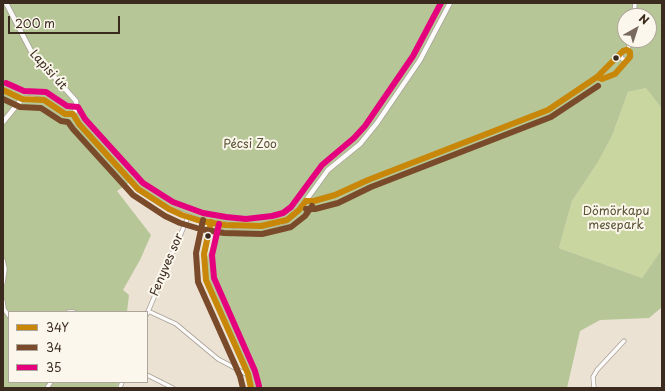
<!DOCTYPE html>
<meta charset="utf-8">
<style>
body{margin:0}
#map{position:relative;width:665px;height:391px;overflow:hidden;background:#ebe2d4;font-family:"Playpen Sans",sans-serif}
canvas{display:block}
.frame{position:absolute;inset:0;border:4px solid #3b2a1e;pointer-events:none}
.legend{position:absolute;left:8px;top:311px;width:140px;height:72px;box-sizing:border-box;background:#fbf7ec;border:1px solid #aea59a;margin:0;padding:5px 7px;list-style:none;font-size:12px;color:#3b2a1e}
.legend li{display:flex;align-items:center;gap:8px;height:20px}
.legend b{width:20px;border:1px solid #aea59a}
.north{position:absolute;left:617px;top:8px;width:40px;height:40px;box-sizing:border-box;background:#fbf7ec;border:1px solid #aea59a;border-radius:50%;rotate:39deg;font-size:11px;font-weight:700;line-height:16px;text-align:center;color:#3b2a1e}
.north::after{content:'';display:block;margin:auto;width:14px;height:18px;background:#796a5e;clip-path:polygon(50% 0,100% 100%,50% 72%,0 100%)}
.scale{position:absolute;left:8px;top:16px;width:112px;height:18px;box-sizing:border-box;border:2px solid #3b2a1e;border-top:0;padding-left:5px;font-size:12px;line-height:14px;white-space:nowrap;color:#3b2a1e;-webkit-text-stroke:3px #fbf7ec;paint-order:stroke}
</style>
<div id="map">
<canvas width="665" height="391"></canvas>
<div class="frame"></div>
<ul class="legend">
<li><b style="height:5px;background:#c88708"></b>34Y</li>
<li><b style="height:5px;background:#7a4b2a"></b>34</li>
<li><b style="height:5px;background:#e5007d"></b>35</li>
</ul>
<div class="north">N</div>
<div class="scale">200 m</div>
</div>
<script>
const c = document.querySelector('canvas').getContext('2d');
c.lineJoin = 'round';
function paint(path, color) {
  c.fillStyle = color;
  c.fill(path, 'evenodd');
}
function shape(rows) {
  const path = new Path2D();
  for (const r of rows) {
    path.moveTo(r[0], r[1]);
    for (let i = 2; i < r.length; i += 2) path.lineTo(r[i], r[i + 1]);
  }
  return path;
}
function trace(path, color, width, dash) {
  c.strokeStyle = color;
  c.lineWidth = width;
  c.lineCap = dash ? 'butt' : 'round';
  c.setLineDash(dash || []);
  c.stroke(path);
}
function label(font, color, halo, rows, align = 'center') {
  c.font = font + ' "Playpen Sans",sans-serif';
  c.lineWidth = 4;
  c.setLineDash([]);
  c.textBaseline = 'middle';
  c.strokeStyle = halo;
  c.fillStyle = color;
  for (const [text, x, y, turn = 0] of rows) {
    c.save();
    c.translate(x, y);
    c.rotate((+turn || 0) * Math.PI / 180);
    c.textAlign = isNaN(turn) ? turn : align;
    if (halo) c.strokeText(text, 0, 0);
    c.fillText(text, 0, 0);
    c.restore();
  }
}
paint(shape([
 [646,88,662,109,662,249,642,278,559,248,572,201,598,162,612,136,628,92]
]), '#cad69f');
paint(shape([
 [3,3,662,3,662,109,646,88,628,92,612,136,598,162,572,201,559,248,642,278,662,249,662,307,649,318,600,320,580,331,567,388,251,388,248,374,210,292,203,268,215,236,213,222,189,216,138,189,130,182,117,191,151,235,140,260,123,290,129,295,127,312,9,312,9,382,119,382,117,388,3,388],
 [625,16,649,16,649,40,625,40]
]), '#b6c697');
const minor = shape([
 [634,16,635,3],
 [621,54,622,59,628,60],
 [597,77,602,79,615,74,631,56,630,52,627,50],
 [3,90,22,99],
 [306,201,314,201,335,195,368,180,548,110,597,77,623,51,627,50,632,40],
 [211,222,204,254,206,280,248,374,251,388],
 [3,260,5,269,3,283],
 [3,301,4,309,9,316],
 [148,311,176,324,218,359,248,375],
 [68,312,74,312],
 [147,314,188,217],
 [147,375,173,388],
 [47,388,51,382],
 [120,388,122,382],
 [594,388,593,377,597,370,624,341]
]);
const tertiary = shape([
 [6,3,31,51,76,101,76,110,73,114],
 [73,114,79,124,138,189,169,209,201,221,237,226,261,226,282,222,287,220,299,210,328,170,360,144,377,123,420,60,450,3],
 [3,122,21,100,26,98,44,100,65,114,73,114]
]);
trace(minor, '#a8a198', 5);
trace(tertiary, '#a8a198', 6);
trace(minor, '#fcfbf9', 3.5);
trace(tertiary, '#fcfbf9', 4.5);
trace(shape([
 [627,50,630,52,630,57,615,74,602,79,597,77,623,51,627,50],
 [3,90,22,99,44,100,65,114,73,114,79,124,138,189,169,209,182,215,201,221,225,225,261,226,287,220,299,210,306,201],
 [306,201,314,201,335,195,368,180,548,110,597,77],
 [211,222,204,254,206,280,248,374,251,388]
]), '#c88708', 6);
trace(shape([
 [3,99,20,107,41,108,61,121,68,122,73,129,133,195,165,216,180,223,200,229,224,233,262,234,291,227,305,216,312,206],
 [306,209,315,209,338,203,371,187,551,117,598,86],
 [203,220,196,253,198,282,240,376,243,388]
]), '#7a4b2a', 6);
trace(shape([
 [6,83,24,91,46,92,67,106,78,107,85,119,143,183,173,202,203,213,226,217,246,219,272,216,283,213,291,207,322,165,354,138,365,126,413,56,441,3],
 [219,224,212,255,214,278,255,371,259,386]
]), '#e5007d', 6);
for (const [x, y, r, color] of [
 [616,58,3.5,"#3b2a1e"],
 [208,236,3.5,"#3b2a1e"]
]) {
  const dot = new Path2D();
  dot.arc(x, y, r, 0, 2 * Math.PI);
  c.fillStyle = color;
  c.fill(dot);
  trace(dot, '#fbf7ec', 1.5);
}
label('12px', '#3b2a1e', '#fbf7ec', [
 ["Lapisi út",48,70,48],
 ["Fenyves sor",167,265,-67]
]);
label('12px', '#585233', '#fbf7ec', [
 ["Pécsi Zoo",250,145],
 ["Dömörkapu",616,212],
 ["mesepark",616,226]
]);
</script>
